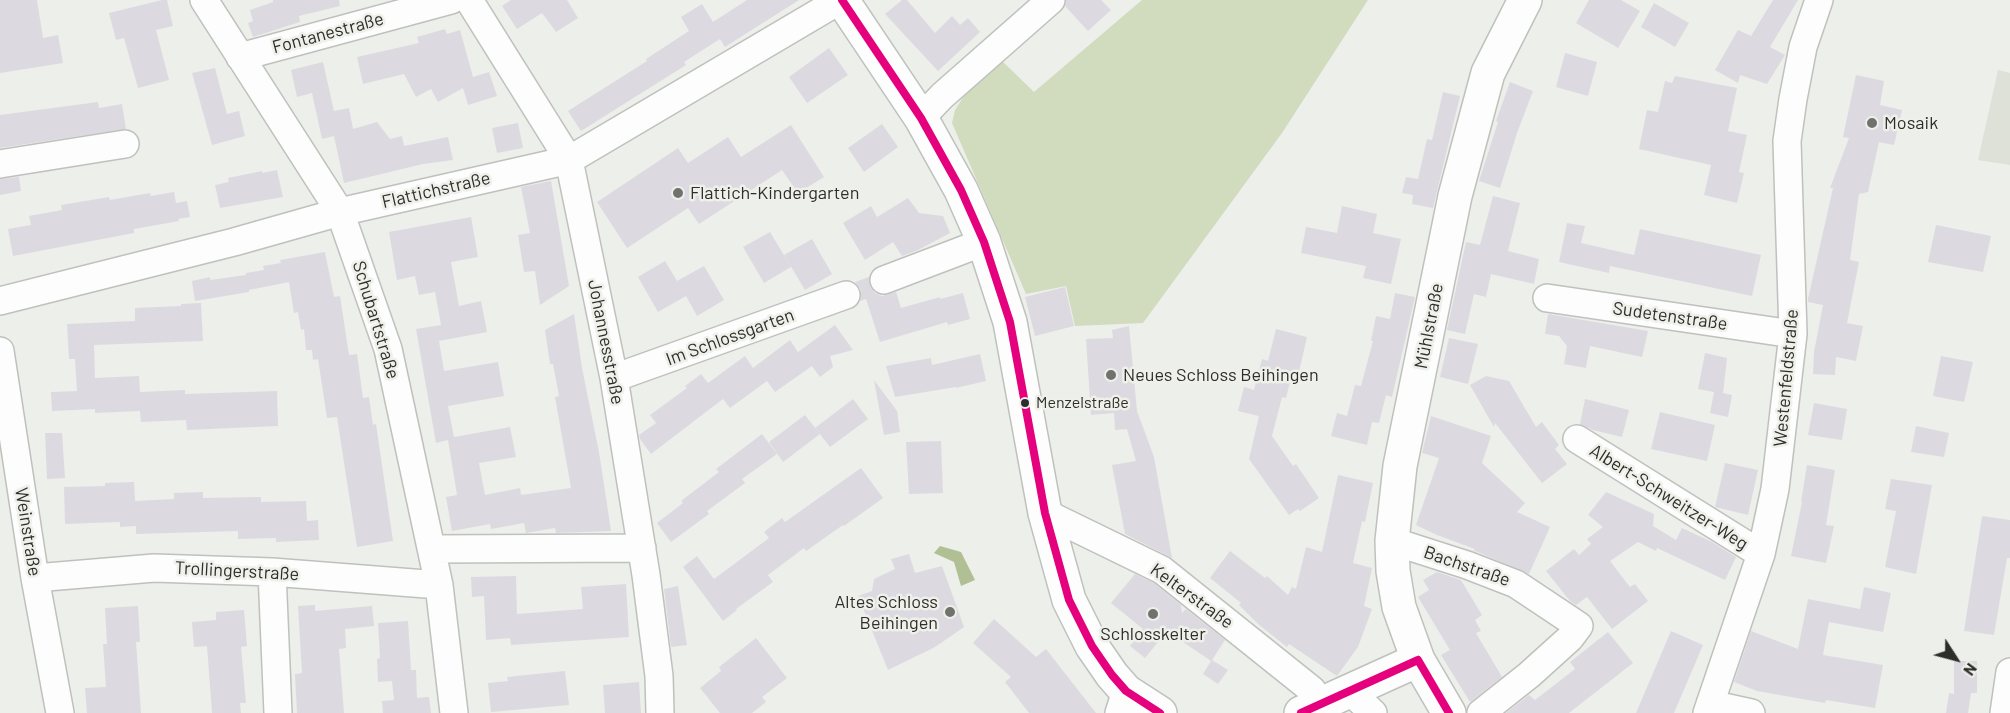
<!DOCTYPE html>
<meta charset="utf-8">
<style>
body{margin:0}
#map{position:relative;width:2010px;height:713px;overflow:hidden;background:#edefea;font-family:Barlow,sans-serif}
canvas{display:block}
.north{position:absolute;left:1926px;top:629px;width:60px;height:60px;-webkit-text-stroke:4px #eef0e9;paint-order:stroke;rotate:126deg;font-size:16px;font-weight:700;line-height:24px;text-align:center;color:#2d2e2b}
.north::after{content:'';display:block;margin:auto;width:21px;height:27px;background:#2d2e2b;clip-path:polygon(50% 0,100% 100%,50% 72%,0 100%)}
</style>
<div id="map">
<canvas width="2010" height="713"></canvas>
<div class="north">N</div>
</div>
<script>
const c = document.querySelector('canvas').getContext('2d');
c.lineJoin = 'round';
function paint(path, color) {
  c.fillStyle = color;
  c.fill(path, 'evenodd');
}
function shape(rows) {
  const path = new Path2D();
  for (const r of rows) {
    path.moveTo(r[0], r[1]);
    for (let i = 2; i < r.length; i += 2) path.lineTo(r[i], r[i + 1]);
  }
  return path;
}
function trace(path, color, width, dash) {
  c.strokeStyle = color;
  c.lineWidth = width;
  c.lineCap = dash ? 'butt' : 'round';
  c.setLineDash(dash || []);
  c.stroke(path);
}
function label(font, color, halo, rows, align = 'center') {
  c.font = font + ' Barlow,sans-serif';
  c.lineWidth = 5;
  c.setLineDash([]);
  c.textBaseline = 'middle';
  c.strokeStyle = halo;
  c.fillStyle = color;
  for (const [text, x, y, turn = 0] of rows) {
    c.save();
    c.translate(x, y);
    c.rotate((+turn || 0) * Math.PI / 180);
    c.textAlign = isNaN(turn) ? turn : align;
    if (halo) c.strokeText(text, 0, 0);
    c.fillText(text, 0, 0);
    c.restore();
  }
}
paint(shape([
 [1998,70,2010,73,2010,165,1978,160]
]), '#dde1d7');
paint(shape([
 [1142,0,1368,0,1282,133,1143,323,1075,326,1066,286,1026,294,952,123,955,110,964,96,1001,60,1034,92]
]), '#d1dbbe');
paint(shape([
 [940,546,961,552,975,580,961,586,954,562,934,553]
]), '#b1bf94');
paint(shape([
 [0,0,37,0,43,38,58,35,63,63,0,73],
 [162,0,167,0,173,26,156,30,169,80,138,88,124,38,116,40,109,13],
 [273,0,339,0,340,6,299,16,300,22,253,37,248,23,253,21,250,10,273,2],
 [511,0,567,0,578,18,556,32,542,13,517,29,502,6],
 [747,0,799,0,725,47,720,39,684,62,686,65,581,131,568,111,647,61,646,59,689,31,681,17,702,4,713,22],
 [902,0,907,0,935,33,952,16,960,25,968,18,980,32,938,71,885,14],
 [1066,0,1101,0,1111,10,1088,31,1065,6],
 [1589,0,1621,0,1640,11,1618,48,1576,23],
 [1773,0,1798,0,1770,47,1785,55,1767,84,1740,75,1738,83,1715,70,1738,30,1751,36],
 [1654,3,1689,23,1675,47,1641,27],
 [445,29,447,34,460,30,473,77,489,72,497,96,468,105,463,88,438,102,431,89,416,97,404,74,363,84,357,57,419,43,417,37],
 [829,48,848,75,807,103,789,77],
 [1565,53,1597,62,1588,96,1556,87],
 [323,62,334,111,349,108,353,129,377,122,390,139,402,136,404,146,448,137,453,160,423,164,344,183,334,136,322,139,312,93,297,97,291,70],
 [215,68,227,114,239,111,245,136,212,145,192,73],
 [1856,75,1884,81,1880,105,1902,110,1894,145,1879,142,1868,192,1859,194,1850,260,1859,262,1847,323,1863,326,1856,361,1836,357,1835,375,1813,374,1814,352,1823,305,1808,302,1808,299,1833,188,1830,188,1849,138,1843,137],
 [1675,76,1737,88,1728,131,1747,135,1739,172,1744,173,1737,203,1704,195,1711,165,1639,149,1647,110,1658,112,1665,81,1672,83],
 [1510,82,1533,91,1517,133,1500,188,1479,181,1498,122,1496,121],
 [1443,92,1460,96,1433,208,1412,204,1413,195,1402,193,1406,177,1418,179,1427,139,1432,140],
 [98,102,99,108,122,104,126,129,0,148,0,115],
 [518,123,523,148,497,153,492,128],
 [882,124,898,147,864,172,848,148],
 [791,125,824,177,798,193,782,170,699,224,688,208,627,248,597,202,678,148,688,163,728,137,741,157],
 [277,170,283,197,220,208,215,185,229,182,228,178,262,171,262,173],
 [19,177,21,191,0,195,0,179],
 [551,181,569,286,540,305,535,271,524,272,518,235,530,233,521,187],
 [174,192,176,203,187,201,190,217,178,219,179,221,134,229,134,233,13,256,8,229,31,225,29,216,62,210,61,205,109,197,110,200,150,193,151,196],
 [1493,196,1520,203,1508,251,1539,259,1534,284,1491,274,1486,297,1474,294,1465,334,1447,330,1466,242,1480,245],
 [908,198,919,213,943,216,950,233,918,250,902,256,893,242,865,260,843,223,871,206,877,217],
 [1342,206,1377,214,1373,233,1401,239,1391,284,1363,278,1366,266,1301,253,1306,227,1337,233],
 [471,217,478,257,451,262,459,306,481,301,487,332,439,341,444,371,498,362,504,396,448,406,454,437,510,427,516,457,479,463,485,495,520,488,521,495,571,488,555,397,559,396,553,364,550,364,545,330,574,314,582,368,599,452,611,531,556,533,555,528,526,533,524,523,491,529,490,524,452,531,446,497,457,495,448,440,436,443,416,329,441,325,435,292,419,295,415,276,397,280,389,232],
 [1567,223,1585,226,1581,243,1634,255,1640,229,1761,255,1752,296,1610,266,1609,273,1559,262],
 [1936,225,1991,236,1983,272,1928,262],
 [770,232,791,267,764,283,743,247],
 [812,239,832,274,805,290,784,255],
 [325,252,334,297,340,296,349,355,357,354,363,398,369,397,373,425,376,424,393,541,357,547,337,417,327,418,318,359,313,360,312,350,306,350,304,329,301,330,298,312,294,313,289,282,249,290,249,292,195,301,192,281,210,277,210,280,246,275,246,273,264,270,263,266,281,263,280,260],
 [665,261,677,281,704,266,724,300,697,316,686,296,658,312,638,277],
 [869,277,870,286,875,293,882,296,896,292,901,308,940,297,940,299,963,293,970,319,948,325,947,322,880,342,866,299,860,301,861,290,855,282],
 [1065,287,1074,326,1035,336,1025,297],
 [1395,293,1415,297,1392,397,1386,395,1379,423,1372,422,1367,445,1331,436,1337,413,1347,416,1355,385,1361,386,1373,341,1371,341,1376,316,1390,319],
 [201,303,203,341,94,345,95,378,139,376,140,392,185,390,185,394,277,391,278,426,187,430,186,420,141,422,140,411,95,413,95,409,52,411,51,392,77,391,75,359,69,359,67,324,135,321,135,308,181,306,181,304],
 [1548,314,1648,331,1642,357,1590,346,1586,368,1564,364,1567,346,1559,336,1545,334],
 [835,325,853,350,830,356,833,367,820,377,812,366,775,392,767,381,730,408,723,399,651,454,640,439,639,435,656,423,650,415,687,388,685,386,701,374,708,383,745,356,753,368,790,340,798,352],
 [1129,326,1137,411,1154,457,1172,558,1125,534,1112,465,1136,461,1127,429,1115,430,1114,413,1091,415,1086,339,1113,338,1112,330],
 [1276,329,1307,337,1299,372,1293,370,1286,398,1282,397,1272,436,1293,466,1296,464,1319,498,1300,511,1298,509,1289,515,1249,459,1259,416,1238,411,1244,387,1254,390,1262,359,1268,361],
 [1449,338,1478,344,1468,384,1440,377],
 [1705,353,1727,358,1723,393,1732,395,1728,417,1710,413,1714,392,1698,389],
 [980,354,986,381,956,388,956,387,895,397,886,366,931,358,932,365],
 [1941,356,1973,362,1964,402,1933,396],
 [1486,376,1509,381,1536,427,1542,422,1559,445,1555,449,1567,464,1542,483,1495,423,1494,427,1470,385],
 [874,380,897,411,900,432,884,435],
 [853,399,868,419,830,447,815,428],
 [1585,399,1629,410,1622,437,1593,430,1580,424],
 [1814,403,1847,409,1842,440,1808,435],
 [1660,412,1715,425,1707,461,1651,449],
 [805,415,820,434,783,462,769,442],
 [1431,416,1491,436,1482,463,1525,503,1517,512,1550,527,1529,574,1473,550,1475,549,1437,535,1416,525,1439,458,1422,453],
 [1916,426,1949,433,1944,457,1911,452],
 [45,433,62,433,65,478,47,479],
 [762,434,777,454,742,479,745,483,707,511,709,514,671,542,657,523,683,503,681,501,719,472,716,469],
 [941,441,943,493,909,494,906,442],
 [1725,463,1758,470,1748,515,1715,507],
 [1807,465,1835,470,1826,525,1834,526,1826,563,1791,556,1802,502,1801,502],
 [861,468,883,498,844,526,843,525,806,551,804,548,768,575,773,582,736,609,737,610,723,621,683,567,697,556,714,579,769,538,764,532,782,518,785,522],
 [1338,475,1373,483,1365,522,1362,521,1353,563,1372,568,1364,606,1372,609,1358,647,1337,676,1289,644,1287,647,1258,624,1239,605,1241,603,1210,578,1230,551,1265,578,1267,576,1288,595,1292,587,1296,589,1306,547,1322,552],
 [1891,479,1932,485,1916,574,1885,567,1896,511,1885,509],
 [134,482,135,501,174,499,174,493,203,492,203,498,261,497,261,502,306,501,307,521,318,520,319,540,276,542,276,538,238,539,238,531,136,534,136,526,120,527,120,522,65,524,64,487,105,486,105,483],
 [1606,492,1654,514,1653,526,1676,540,1682,528,1712,542,1736,557,1725,580,1657,548,1656,551,1638,542,1610,561,1630,587,1635,584,1648,601,1612,629,1587,597,1576,605,1570,601,1546,571,1574,549,1579,555,1591,544,1587,539,1603,527,1588,515],
 [1982,516,2010,520,2010,558,2007,558,1994,635,1964,631],
 [909,554,915,573,942,566,964,627,935,647,888,670,858,596,872,591,874,579,895,569,891,559],
 [1437,572,1461,580,1482,615,1475,620,1481,631,1476,633,1502,677,1470,702,1441,655,1450,650,1418,597,1429,590,1423,580],
 [1135,574,1154,583,1181,605,1182,613,1186,609,1225,640,1212,660,1228,670,1218,684,1203,674,1211,661,1167,631,1145,658,1130,646,1143,629,1111,603],
 [516,576,517,614,583,609,581,587,626,584,629,637,511,645,510,638,486,640,484,596,472,597,471,577],
 [678,586,687,645,671,647,664,589],
 [1864,587,1891,593,1883,632,1829,622,1823,655,1883,665,1875,708,1826,700,1825,703,1757,691,1734,682,1751,631,1798,649,1808,599,1860,609],
 [315,605,315,611,372,606,374,626,345,629,346,648,339,649,344,713,297,713,295,674,302,673,298,606],
 [138,606,140,642,136,642,141,713,87,713,85,688,106,687,103,644,107,644,105,608],
 [244,610,247,646,241,647,246,703,240,703,241,713,212,713,207,646,194,647,192,622,216,620,216,612],
 [994,619,1036,657,1046,649,1096,713,1029,713,1005,682,1011,677,973,643],
 [408,621,411,670,416,670,417,698,429,697,431,713,383,713,382,701,394,700,392,681,378,682,377,659,380,658,378,623],
 [1671,631,1703,645,1674,713,1636,713],
 [1608,632,1633,663,1569,713,1506,713,1529,695,1535,700,1575,669,1570,662],
 [756,638,787,678,762,697,766,702,752,713,720,713,700,688,721,671,719,667],
 [1954,661,1977,661,1977,693,1971,693,1968,713,1946,713,1949,693,1954,694],
 [565,671,569,705,491,712,488,683,508,681,507,677],
 [639,682,641,713,605,713,603,685]
]), '#dcdae0');
const minor = shape([
 [204,0,340,212,388,349,439,585,454,713],
 [469,0,569,160,614,378,646,575,659,676,660,713],
 [240,57,451,0],
 [921,118,942,96,1051,0],
 [0,164,125,144],
 [884,280,984,242],
 [1547,298,1793,334],
 [0,301,234,242,340,212,569,160,840,0],
 [0,351,35,578,60,713],
 [614,378,846,295],
 [1577,439,1761,554],
 [1045,513,1162,570,1312,690,1321,705],
 [1392,541,1467,565,1516,584,1579,626,1570,638,1529,675,1481,713],
 [432,549,642,548],
 [272,572,278,713],
 [35,578,154,568,272,572,439,585],
 [1349,690,1373,713],
 [1710,704,1751,713],
 [1119,713,1126,691],
 [1707,713,1761,554,1775,489,1793,334,1787,141,1793,99,1803,47,1819,0],
 [2004,713,2010,672]
]);
const major = shape([
 [842,0,921,118,961,190,984,242,1010,322,1045,513,1069,600,1092,646,1112,675,1126,691,1160,713],
 [1301,713,1418,660],
 [1449,713,1418,660,1399,607,1393,571,1392,541,1400,466,1455,196,1488,73,1525,0]
]);
trace(minor, '#bfc1bd', 30);
trace(major, '#bfc1bd', 36);
trace(minor, '#fcfdfc', 27);
trace(major, '#fcfdfc', 33);
trace(shape([
 [842,0,921,118,961,190,984,242,1010,322,1045,513,1069,600,1092,646,1112,675,1126,691,1160,713],
 [1418,660,1449,713],
 [1301,713,1418,660]
]), '#e5007d', 8);
for (const [x, y, r, color] of [
 [1872,123,6,"#70726e"],
 [678,193,6,"#70726e"],
 [1111,375,6,"#70726e"],
 [1025,403,5,"#2d2e2b"],
 [950,612,6,"#70726e"],
 [1153,614,6,"#70726e"]
]) {
  const dot = new Path2D();
  dot.arc(x, y, r, 0, 2 * Math.PI);
  c.fillStyle = color;
  c.fill(dot);
  trace(dot, '#eef0e9', 2);
}
label('16px', '#2d2e2b', '#eef0e9', [
 ["Menzelstraße",1036,403]
], 'left');
label('18px', '#2d2e2b', '#eef0e9', [
 ["Fontanestraße",328,33,-15],
 ["Flattichstraße",436,190,-13],
 ["Sudetenstraße",1670,316,8],
 ["Schubartstraße",376,320,73],
 ["Mühlstraße",1429,326,-79],
 ["Im Schlossgarten",730,337,-20],
 ["Johannesstraße",606,342,79],
 ["Westenfeldstraße",1786,378,-85],
 ["Albert-Schweitzer-Weg",1669,497,32],
 ["Weinstraße",28,532,81],
 ["Bachstraße",1467,566,19],
 ["Trollingerstraße",237,571,3],
 ["Kelterstraße",1192,596,36]
]);
label('18px', '#2d2e2b', '#eef0e9', [
 ["Mosaik",1884,123],
 ["Flattich-Kindergarten",690,193],
 ["Neues Schloss Beihingen",1123,375],
 ["Altes Schloss",938,602,"right"],
 ["Beihingen",938,623,"right"],
 ["Schlosskelter",1153,634,"center"]
], 'left');
</script>
